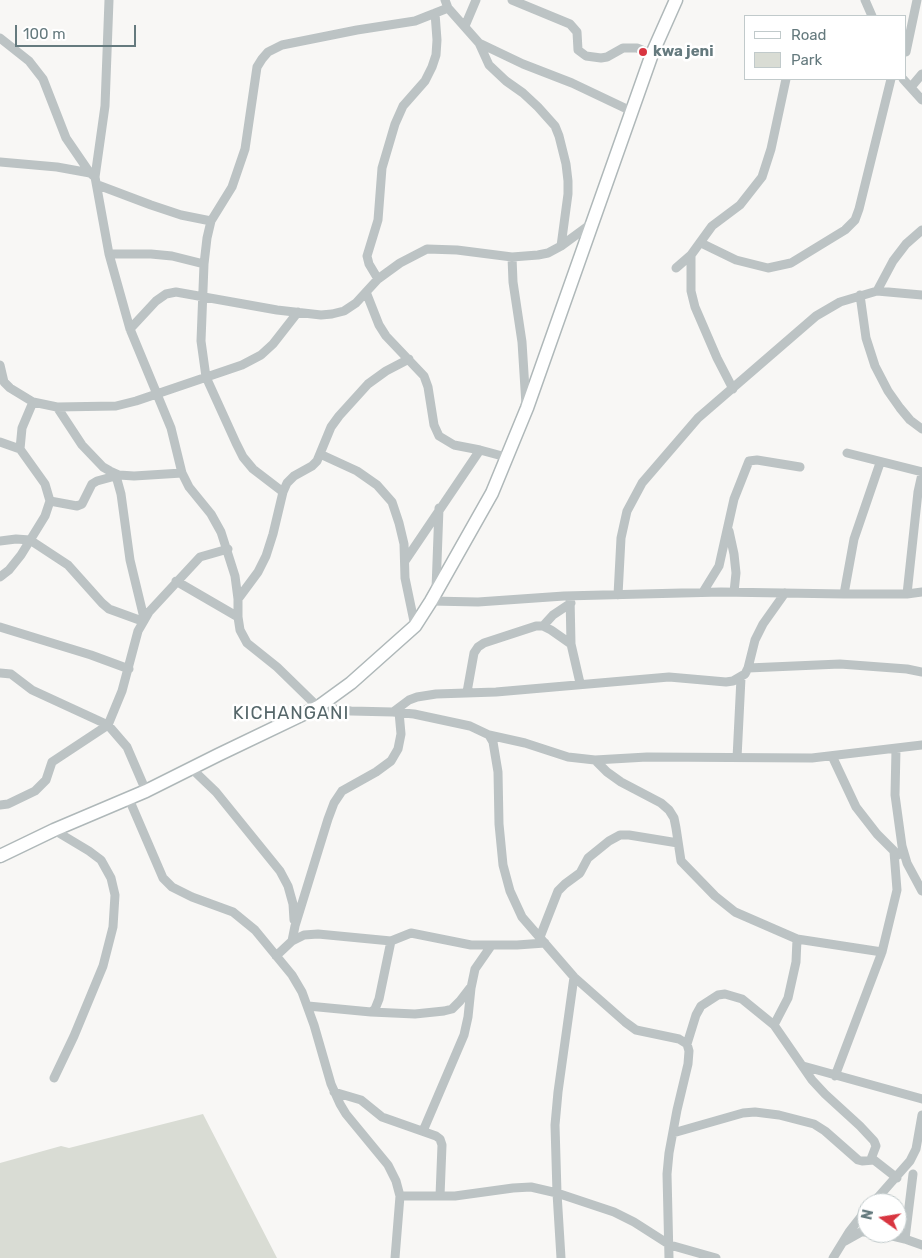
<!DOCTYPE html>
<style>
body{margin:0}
#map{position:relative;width:922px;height:1258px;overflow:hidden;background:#f8f7f5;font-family:Rubik,sans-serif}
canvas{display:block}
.legend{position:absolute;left:744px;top:15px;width:162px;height:65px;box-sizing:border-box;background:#fff;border:1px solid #c1cacb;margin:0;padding:6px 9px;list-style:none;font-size:15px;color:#657a7e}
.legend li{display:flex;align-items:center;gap:10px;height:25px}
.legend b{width:25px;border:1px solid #c1cacb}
.north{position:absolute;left:857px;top:1193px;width:50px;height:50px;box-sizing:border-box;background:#fff;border:1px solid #c1cacb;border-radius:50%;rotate:283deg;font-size:14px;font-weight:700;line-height:20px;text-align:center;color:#657a7e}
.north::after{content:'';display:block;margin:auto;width:18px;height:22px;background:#d83540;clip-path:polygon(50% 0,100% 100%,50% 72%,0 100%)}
.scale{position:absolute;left:15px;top:25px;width:121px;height:22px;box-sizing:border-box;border:2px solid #657a7e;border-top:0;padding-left:6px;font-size:15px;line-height:18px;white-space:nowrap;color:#657a7e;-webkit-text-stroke:4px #fff;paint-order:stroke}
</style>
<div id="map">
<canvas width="922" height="1258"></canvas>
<ul class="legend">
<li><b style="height:6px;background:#fff"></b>Road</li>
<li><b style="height:14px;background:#d9dcd4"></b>Park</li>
</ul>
<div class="north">N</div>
<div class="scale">100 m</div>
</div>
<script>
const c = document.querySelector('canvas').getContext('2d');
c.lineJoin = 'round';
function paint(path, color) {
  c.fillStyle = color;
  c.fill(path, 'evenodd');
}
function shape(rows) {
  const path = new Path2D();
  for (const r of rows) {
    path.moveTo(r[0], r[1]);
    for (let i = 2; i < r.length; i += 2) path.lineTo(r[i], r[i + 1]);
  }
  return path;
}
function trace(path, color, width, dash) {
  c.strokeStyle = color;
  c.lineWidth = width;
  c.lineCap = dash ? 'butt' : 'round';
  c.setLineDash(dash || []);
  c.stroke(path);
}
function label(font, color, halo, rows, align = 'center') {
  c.font = font + ' Rubik,sans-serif';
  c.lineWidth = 5;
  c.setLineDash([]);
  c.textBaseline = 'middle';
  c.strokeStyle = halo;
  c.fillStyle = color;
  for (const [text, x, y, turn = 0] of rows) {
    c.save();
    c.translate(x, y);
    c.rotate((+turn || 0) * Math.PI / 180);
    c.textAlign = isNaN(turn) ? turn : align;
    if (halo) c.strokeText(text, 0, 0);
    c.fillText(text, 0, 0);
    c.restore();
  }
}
paint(shape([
 [203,1114,277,1258,0,1258,0,1163,61,1146,69,1148]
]), '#d9dcd4');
const secondary = shape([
 [0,856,54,830,146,791,218,755,318,707,351,683,415,626,431,601,492,493,527,408,652,54,676,0]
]);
trace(secondary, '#afb8b9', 15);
trace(shape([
 [445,0,448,8,479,43,523,64,572,83,631,111],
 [512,0,570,24,577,32,578,50,586,56,601,58,607,57,623,48,637,48,652,54],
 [865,0,872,16],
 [465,26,476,0],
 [0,38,29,61,43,79,66,138,90,173],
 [479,43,489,65,506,81,523,93,538,107,555,126,559,136,566,164,568,181,568,194,561,246],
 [906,52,917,0],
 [903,79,922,100],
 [911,87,922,74],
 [0,162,57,167,90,173,95,177,109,254,130,329,171,428,182,473,189,487,211,514,221,532,235,576,238,599,238,617,240,630,247,643,277,667,318,707,351,711,393,712,414,714,470,726,489,735,493,742,498,772,499,824,503,865,510,891,522,917,574,977,625,1022,636,1030,679,1039,687,1044,689,1051,688,1064,677,1110,669,1153,667,1174,669,1258],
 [95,177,105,106,109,0],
 [98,185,151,205,181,215,211,221],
 [701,243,736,260,768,268,791,263,845,230,855,220,859,209,891,79],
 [109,254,151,254,172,256,204,264],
 [691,255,691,291,695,307,717,358,733,389],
 [512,257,513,282,522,342,526,405],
 [676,268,691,255,712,226,740,205,762,177,771,149,786,79],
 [378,279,369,264,367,256,378,220,382,168,395,124,403,106,425,81,432,67,436,55,437,40,435,13],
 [877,291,893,261,906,244,922,230],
 [366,292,379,325,386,336,424,376,428,387,434,425,439,436,454,445,480,450,506,457],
 [860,295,866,338,875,366,888,391,900,408,910,420,922,429],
 [130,329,156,301,166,294,176,292,277,310,321,315,332,314,344,311,356,303,378,279,400,263,427,249,457,250,512,257,538,255,548,253,561,246,591,224],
 [0,365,4,382,10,388,33,402,57,407,116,406,136,401,242,365,261,355,273,344,298,312],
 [57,407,82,445,103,467,110,471,119,475,134,476,182,473],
 [0,442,20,449],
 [847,453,922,472],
 [320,454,357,471,377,485,392,502,399,523,404,544,405,578,415,626],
 [116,476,121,494,130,560,144,618],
 [283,492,253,469,243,457,236,443,206,377,201,341,204,264,207,238,211,221,232,187,245,149,257,67,262,59,268,52,282,45,357,30,415,21,448,8],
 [50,501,77,506,82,504,92,484,97,481,119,475],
 [729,531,734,554,736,573,734,592],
 [0,541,16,539,30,540,68,565,102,603,109,609,142,621],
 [405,561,480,450],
 [0,577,9,570,21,555,45,516,50,501,45,484,20,449,22,428,33,402],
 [176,581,238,617],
 [436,589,439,508],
 [703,592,719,566,734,499,749,461,757,460,800,467],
 [844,594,854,539,880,463],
 [907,594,918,492,922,474],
 [618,595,621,538,627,511,642,483,698,418,816,316,840,302,877,291,922,295],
 [570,596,571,644,580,683],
 [238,599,258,572,266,556,273,534,283,492,287,483,294,476,312,466,317,461,331,427,339,416,368,384,386,371,409,359],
 [431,601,478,602,564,596,721,592,844,594,907,594,922,592],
 [543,626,553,615,571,603],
 [0,627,91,655,129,669],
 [748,668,840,664,907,669,922,672],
 [0,673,11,674,32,690,108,725,127,747,146,791],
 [467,692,474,653,478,647,484,643,536,626,543,626,551,630,571,644],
 [393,712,409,700,417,697,436,694,496,692,669,677,726,682,733,681,745,674,748,668,755,640,763,624,785,593],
 [489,735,525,743,568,757,595,760,647,757,812,758,922,745],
 [896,749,895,795,902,846,907,863,922,891],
 [832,756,856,807,877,834,898,855],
 [737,758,741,678],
 [595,760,607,772,621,782,661,803,669,810,674,818,676,828,681,861,715,896,735,912,797,939,882,952],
 [192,769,216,792,280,871,288,886,293,904,294,920],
 [129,799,163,878,172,887,192,897,233,912,255,930,292,975,302,992,314,1025,331,1084,340,1104,346,1114,388,1165,396,1181,400,1196,395,1258],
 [0,805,8,804,35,791,46,780,52,762,108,725,122,691,138,631,149,612,200,557,228,549],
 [540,937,558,891,565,884,580,873,588,858,609,841,620,835,629,835,678,843],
 [292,941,295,926,328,819,334,803,342,791,376,772,391,761,398,749,401,734,399,712],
 [276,956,292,941,304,935,318,934,391,941,411,933,471,945,517,945,545,943],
 [308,1006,371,1012,375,1009,379,999,391,941],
 [371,1012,415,1014,444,1011,452,1009,460,1001,470,988],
 [774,1025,788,998,796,962,797,939],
 [687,1044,696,1015,701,1006,718,995,725,994,742,999,774,1025,812,1080,825,1094,860,1126,874,1141,876,1146,871,1159],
 [803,1066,922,1099],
 [835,1076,882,952,897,890,894,852],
 [54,1078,74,1036,103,966,113,927,115,895,111,878,101,860,89,851,54,830],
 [334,1092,361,1100,382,1117,436,1136,440,1139,442,1145,440,1196],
 [423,1131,464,1035,468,1017,471,988,475,969,491,946],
 [673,1133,743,1113,755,1112,779,1115,814,1124,825,1131,858,1160,862,1161,874,1160,897,1178],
 [400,1196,455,1196,513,1188,531,1187,557,1193,614,1212,634,1222,670,1245,716,1258],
 [873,1203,910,1161,916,1149,922,1115],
 [880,1233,905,1239,922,1245],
 [905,1239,913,1174],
 [845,1241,861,1232,867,1232],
 [561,1258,557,1193,555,1125,558,1092,574,977],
 [833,1258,849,1232,867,1209]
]), '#bcc3c4', 9);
trace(secondary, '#fff', 12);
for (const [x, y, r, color] of [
 [643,52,5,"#d83540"]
]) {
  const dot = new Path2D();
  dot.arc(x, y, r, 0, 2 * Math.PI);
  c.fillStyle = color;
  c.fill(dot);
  trace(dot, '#fff', 2);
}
label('bold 15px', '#657a7e', '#fff', [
 ["kwa jeni",653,52]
], 'left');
c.letterSpacing = '1px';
label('18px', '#56676a', '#fff', [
 ["KICHANGANI",291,714]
]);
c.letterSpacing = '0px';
</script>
